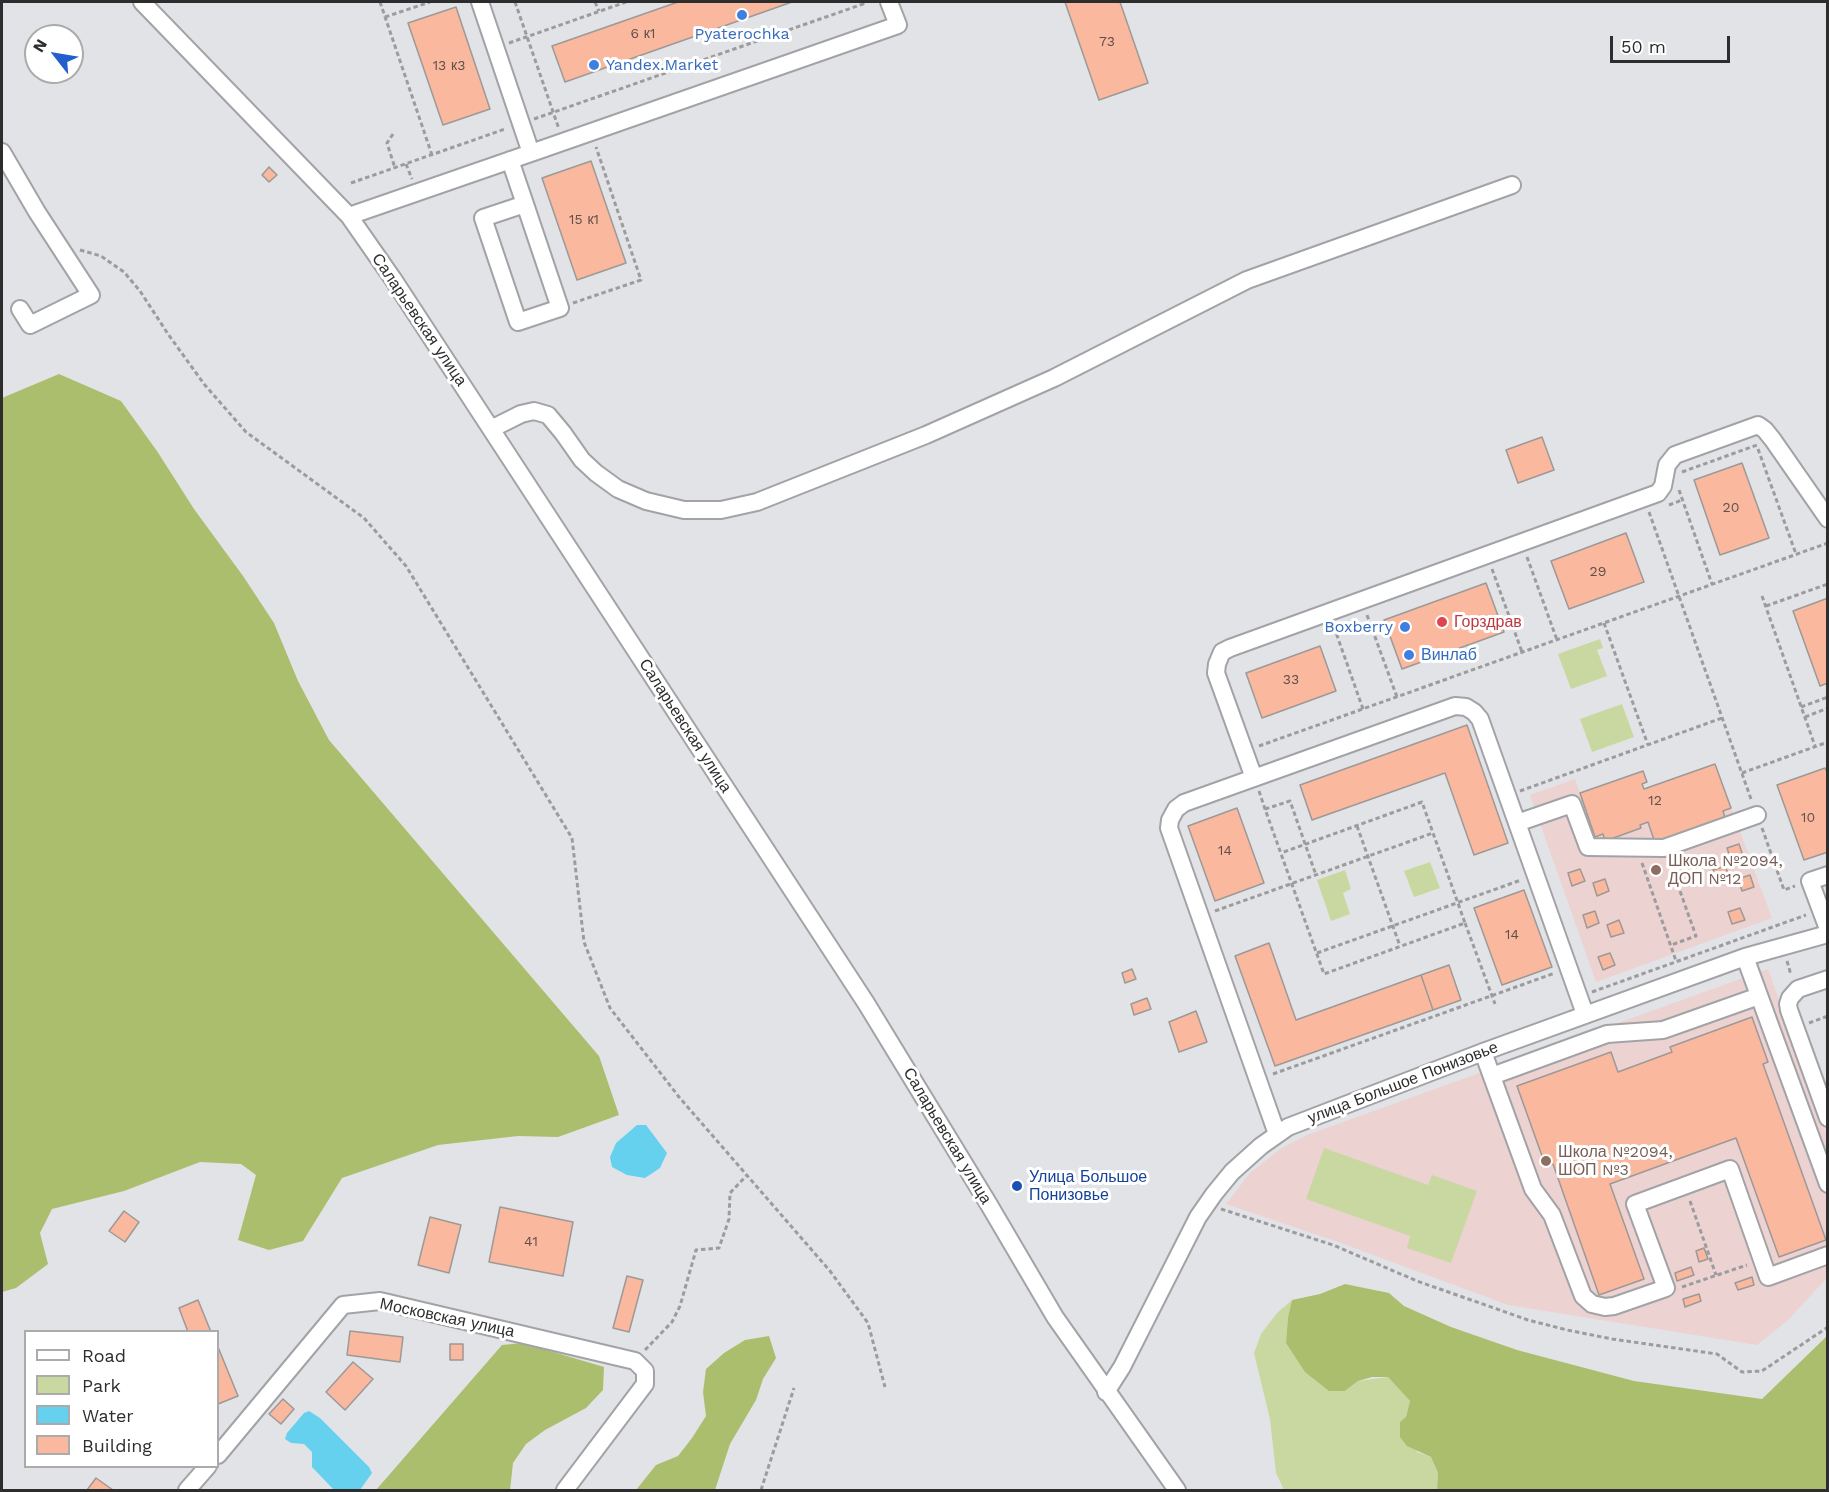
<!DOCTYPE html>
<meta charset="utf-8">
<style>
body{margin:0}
#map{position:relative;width:1829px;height:1492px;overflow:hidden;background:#e2e3e6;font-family:"Work Sans",sans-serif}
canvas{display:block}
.frame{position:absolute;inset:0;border:3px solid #2d2d2e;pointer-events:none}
.legend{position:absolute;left:24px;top:1330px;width:195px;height:138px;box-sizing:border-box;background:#fff;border:2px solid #ababab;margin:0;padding:8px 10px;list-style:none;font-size:18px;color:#2d2d2e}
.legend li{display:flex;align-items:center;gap:12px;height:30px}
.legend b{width:30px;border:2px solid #ababab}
.north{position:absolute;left:24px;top:24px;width:60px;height:60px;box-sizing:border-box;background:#fff;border:2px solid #ababab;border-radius:50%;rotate:301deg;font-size:16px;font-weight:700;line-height:24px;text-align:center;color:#2d2d2e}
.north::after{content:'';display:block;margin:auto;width:21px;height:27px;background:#225fcc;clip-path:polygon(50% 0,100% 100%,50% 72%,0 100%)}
.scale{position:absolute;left:1610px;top:36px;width:120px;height:27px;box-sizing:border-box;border:3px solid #2d2d2e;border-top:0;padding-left:8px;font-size:18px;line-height:21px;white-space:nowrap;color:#2d2d2e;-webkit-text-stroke:4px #fff;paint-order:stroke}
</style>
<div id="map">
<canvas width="1829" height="1492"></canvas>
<div class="frame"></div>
<ul class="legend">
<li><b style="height:8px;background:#fff"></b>Road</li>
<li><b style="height:16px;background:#c9d8a0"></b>Park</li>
<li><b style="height:16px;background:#66d0ef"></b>Water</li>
<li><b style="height:16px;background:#fab89e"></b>Building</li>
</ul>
<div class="north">N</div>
<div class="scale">50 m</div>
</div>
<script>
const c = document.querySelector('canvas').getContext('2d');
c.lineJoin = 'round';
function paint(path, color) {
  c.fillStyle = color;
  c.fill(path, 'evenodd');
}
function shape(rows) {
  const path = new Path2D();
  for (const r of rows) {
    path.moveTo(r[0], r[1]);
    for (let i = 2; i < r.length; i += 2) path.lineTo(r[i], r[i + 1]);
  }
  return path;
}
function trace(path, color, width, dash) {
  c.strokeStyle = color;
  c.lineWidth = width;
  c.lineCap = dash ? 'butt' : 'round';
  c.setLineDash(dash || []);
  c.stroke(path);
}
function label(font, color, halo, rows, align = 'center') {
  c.font = font + ' "Work Sans",sans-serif';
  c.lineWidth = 6;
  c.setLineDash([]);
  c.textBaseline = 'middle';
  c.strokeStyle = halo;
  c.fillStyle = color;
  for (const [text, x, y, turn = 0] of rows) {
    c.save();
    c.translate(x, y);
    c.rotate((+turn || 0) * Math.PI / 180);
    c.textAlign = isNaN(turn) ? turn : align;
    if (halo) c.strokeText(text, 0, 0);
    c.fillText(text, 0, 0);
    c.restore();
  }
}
paint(shape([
 [1715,764,1772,918,1596,982,1530,795,1575,779,1580,793,1643,771,1647,782,1642,784,1644,789],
 [1768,969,1827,1136,1827,1278,1788,1320,1757,1345,1508,1305,1341,1243,1226,1204,1250,1173,1280,1149,1307,1135]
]), '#edd2d2');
paint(shape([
 [1600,639,1603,648,1597,650,1607,676,1571,689,1558,654],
 [1622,704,1634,737,1592,752,1580,719],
 [1430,862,1440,888,1414,897,1404,871],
 [1345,870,1351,889,1343,893,1350,914,1331,921,1317,880],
 [1324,1148,1428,1185,1432,1175,1477,1191,1451,1263,1407,1248,1410,1236,1306,1199],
 [1292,1300,1288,1317,1286,1343,1345,1391,1358,1381,1388,1377,1410,1401,1406,1417,1417,1452,1431,1457,1438,1473,1437,1490,1284,1490,1276,1473,1270,1419,1254,1353,1261,1334,1277,1313]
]), '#c9d8a0');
paint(shape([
 [59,374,121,401,157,451,194,509,243,576,274,623,298,681,329,740,599,1056,619,1115,558,1137,518,1136,438,1145,342,1178,303,1241,269,1250,238,1240,256,1175,241,1164,200,1162,124,1191,52,1209,40,1233,48,1264,16,1288,2,1292,2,398],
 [1345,1284,1389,1293,1404,1306,1451,1327,1517,1350,1634,1381,1762,1399,1827,1336,1827,1490,1437,1490,1438,1473,1431,1457,1407,1446,1400,1437,1400,1422,1406,1417,1410,1401,1388,1377,1372,1377,1358,1381,1345,1391,1329,1391,1305,1372,1286,1343,1288,1317,1292,1300,1320,1294],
 [769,1336,776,1358,763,1379,756,1400,730,1444,715,1490,636,1490,656,1465,678,1456,692,1438,706,1416,703,1392,706,1369,724,1353,745,1340],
 [523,1343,604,1367,603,1390,586,1408,545,1430,526,1444,513,1463,510,1490,376,1490,502,1345]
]), '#abbe6e');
paint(shape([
 [637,1125,646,1125,667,1153,660,1168,645,1178,627,1175,612,1167,610,1157,616,1143],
 [309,1411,320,1418,369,1467,372,1473,360,1490,334,1490,312,1467,312,1452,304,1444,291,1443,285,1439,287,1433,304,1413]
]), '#66d0ef');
const building = shape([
 [678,2,792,2,565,82,552,46,678,2],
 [1065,2,1120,2,1148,83,1099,100,1065,2],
 [456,7,490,109,443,125,408,23,456,7],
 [591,161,626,263,577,280,542,178,591,161],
 [269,167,277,175,269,182,262,175,269,167],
 [1542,437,1554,470,1518,483,1506,450,1542,437],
 [1742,463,1769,538,1720,555,1694,480,1742,463],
 [1626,533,1644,582,1569,609,1551,561,1626,533],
 [1486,583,1504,632,1402,669,1384,620,1486,583],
 [1828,598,1828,683,1820,686,1793,611,1828,598],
 [1320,646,1336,691,1262,718,1246,673,1320,646],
 [1467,725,1508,843,1474,855,1445,773,1312,820,1300,785,1467,725],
 [1715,764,1731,808,1723,811,1725,818,1655,843,1648,822,1640,825,1641,828,1605,841,1603,834,1595,837,1580,793,1643,771,1647,782,1642,784,1644,789,1715,764],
 [1825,768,1828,774,1828,852,1804,860,1777,785,1825,768],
 [1237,808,1264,883,1215,901,1188,826,1237,808],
 [1739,844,1743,856,1731,860,1727,848,1739,844],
 [1725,866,1730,878,1717,882,1713,870,1725,866],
 [1580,869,1585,881,1572,886,1568,873,1580,869],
 [1750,875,1754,887,1742,891,1738,879,1750,875],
 [1605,879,1609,891,1597,896,1593,883,1605,879],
 [1524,890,1552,967,1502,985,1474,908,1524,890],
 [1740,908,1745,920,1732,924,1728,912,1740,908],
 [1595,911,1599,923,1587,928,1583,915,1595,911],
 [1619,920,1624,933,1611,937,1607,925,1619,920],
 [1269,943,1296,1020,1421,975,1433,1010,1275,1066,1235,956,1269,943],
 [1610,953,1615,965,1603,970,1598,957,1610,953],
 [1449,965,1461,1000,1433,1010,1421,975,1449,965],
 [1132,969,1136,979,1125,983,1122,973,1132,969],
 [1147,998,1151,1009,1134,1015,1131,1004,1147,998],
 [1196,1011,1207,1042,1179,1052,1169,1022,1196,1011],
 [1752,1017,1768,1062,1763,1064,1826,1240,1779,1257,1736,1138,1610,1184,1644,1279,1599,1295,1553,1164,1546,1167,1517,1086,1611,1052,1618,1072,1672,1052,1670,1047,1752,1017],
 [500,1207,573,1222,563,1276,489,1262,500,1207],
 [124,1211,139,1222,125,1242,109,1231,124,1211],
 [430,1217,461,1225,449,1273,418,1265,430,1217],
 [1704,1248,1708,1259,1699,1262,1696,1251,1704,1248],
 [1691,1267,1694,1275,1677,1281,1675,1273,1691,1267],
 [627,1276,643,1280,629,1332,613,1328,627,1276],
 [1752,1277,1754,1285,1738,1290,1735,1283,1752,1277],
 [1699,1294,1701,1301,1685,1307,1683,1299,1699,1294],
 [198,1300,211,1332,188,1332,179,1308,198,1300],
 [350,1331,403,1337,400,1362,347,1355,350,1331],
 [450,1344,463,1344,463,1360,450,1360,450,1344],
 [218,1347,238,1396,218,1404,218,1347],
 [353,1362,373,1379,345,1410,326,1392,353,1362],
 [283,1399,294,1409,281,1424,269,1414,283,1399],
 [96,1478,113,1490,87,1490,96,1478]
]);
paint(building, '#fab89e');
trace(building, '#9c9997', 1.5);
const minor = shape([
 [142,2,349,216,393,279,866,1003,988,1203,1055,1317,1177,1490],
 [2,152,37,212,91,295,30,325,20,309],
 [531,153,898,25,889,2],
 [510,160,525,204,560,308,518,322,483,218,525,204],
 [349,216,531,153,480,2],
 [491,429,521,414,534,411,548,415,563,433,582,460,596,473,618,489,646,501,684,510,721,510,757,502,926,435,1054,378,1247,280,1512,185],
 [1254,778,1216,673,1217,664,1222,652,1230,648,1658,493,1663,486,1667,465,1675,455,1758,425,1765,430,1773,440,1828,519],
 [1517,823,1572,804,1588,847,1664,848,1757,815],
 [1828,875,1810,881,1828,929],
 [1745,957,1828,1184],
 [1828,979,1798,989,1790,998,1788,1004,1789,1010,1828,1118],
 [1483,1052,1533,1189,1552,1215,1583,1296,1592,1304,1605,1307,1614,1306,1666,1288,1635,1204,1730,1169,1768,1277,1828,1255],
 [1492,1076,1607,1034,1663,1030,1759,996],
 [1277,1134,1169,828,1170,820,1176,809,1184,803,1455,706,1466,707,1474,712,1480,719,1585,1014],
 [1106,1392,1122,1367,1198,1217,1214,1194,1232,1172,1261,1146,1288,1127,1483,1052,1745,957,1828,934],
 [218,1455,343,1305,380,1301,635,1361,645,1371,645,1384,565,1490],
 [187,1490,208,1466]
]);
trace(minor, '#a2a3a6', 20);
trace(shape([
 [380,2,432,155],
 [515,2,559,129],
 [595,2,599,11],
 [385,17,430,2],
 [509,43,626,2],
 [534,119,863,4,863,2],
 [393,134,387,143,395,168],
 [406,164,412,179],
 [351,183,505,129],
 [80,250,101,256,124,272,140,291,168,334,204,384,246,432,364,518,406,566,572,838,584,942,610,1008,679,1097,830,1271,868,1323,885,1387],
 [573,303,641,280,596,147],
 [1758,449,1796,554],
 [1682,472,1757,445],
 [1679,490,1712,584],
 [1669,505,1682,500],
 [1649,512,1751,799],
 [1527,557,1557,640],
 [1492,569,1522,652],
 [1762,596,1815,746],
 [1766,606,1828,584],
 [1367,615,1397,697],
 [1604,623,1648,745],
 [1334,627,1363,709],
 [1801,707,1828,697],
 [1805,717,1828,708],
 [1259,746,1828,543],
 [1742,773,1828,742],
 [1259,791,1265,809,1324,974,1465,923,1422,802,1281,853],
 [1520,791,1722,718],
 [1265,809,1290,801,1316,875],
 [1357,826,1400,946],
 [1762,828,1784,890,1795,886],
 [1642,863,1676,961],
 [1670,863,1696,936,1671,945],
 [1215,911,1433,833],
 [1465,923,1495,1004],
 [1317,953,1521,880],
 [1787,961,1791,975],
 [1592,992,1806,915],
 [1809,1023,1828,1016],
 [1273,1074,1555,973],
 [1690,1201,1716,1275],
 [1221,1209,1333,1245,1417,1281,1528,1320,1567,1330,1612,1339,1717,1354,1742,1372,1762,1371,1828,1327],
 [1682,1287,1747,1265],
 [645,1350,672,1322,680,1306,696,1250,719,1248,729,1219,730,1193,747,1175],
 [761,1490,794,1388]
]), '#9c9c9f', 3, [4.5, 3]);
trace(minor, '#fff', 16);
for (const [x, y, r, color] of [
 [742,15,6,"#3f7fe0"],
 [594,65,6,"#3f7fe0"],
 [1442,622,6,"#e0444e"],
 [1405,627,6,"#3f7fe0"],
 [1409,655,6,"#3f7fe0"],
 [1656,870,6,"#8d6e63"],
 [1546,1161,6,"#8d6e63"],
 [1017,1186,6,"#1a4fb4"]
]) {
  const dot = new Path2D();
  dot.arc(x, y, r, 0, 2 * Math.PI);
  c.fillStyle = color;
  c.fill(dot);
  trace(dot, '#fff', 2);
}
label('14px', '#60504a', null, [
 ["6 к1",643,34],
 ["73",1107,42],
 ["13 к3",449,66],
 ["15 к1",584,220],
 ["20",1731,508],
 ["29",1598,572],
 ["33",1291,680],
 ["12",1655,801],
 ["10",1808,818],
 ["14",1225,851],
 ["14",1512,935],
 ["41",531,1242]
]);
label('16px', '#366cbe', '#fff', [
 ["Pyaterochka",742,34,"center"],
 ["Yandex.Market",606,65],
 ["Boxberry",1393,627,"right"],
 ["Винлаб",1421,655]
], 'left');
label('16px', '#2d2d2e', '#fff', [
 ["Саларьевская улица",419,320,56],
 ["Саларьевская улица",685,726,57],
 ["улица Большое Понизовье",1403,1083,-21],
 ["Саларьевская улица",947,1136,59],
 ["Московская улица",447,1318,12]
]);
label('16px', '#be3a42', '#fff', [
 ["Горздрав",1454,622]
], 'left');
label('16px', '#785e54', '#fff', [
 ["Школа №2094,",1668,861],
 ["ДОП №12",1668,879],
 ["Школа №2094,",1558,1152],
 ["ШОП №3",1558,1170]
], 'left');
label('16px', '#164399', '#fff', [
 ["Улица Большое",1029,1177],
 ["Понизовье",1029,1195]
], 'left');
</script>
